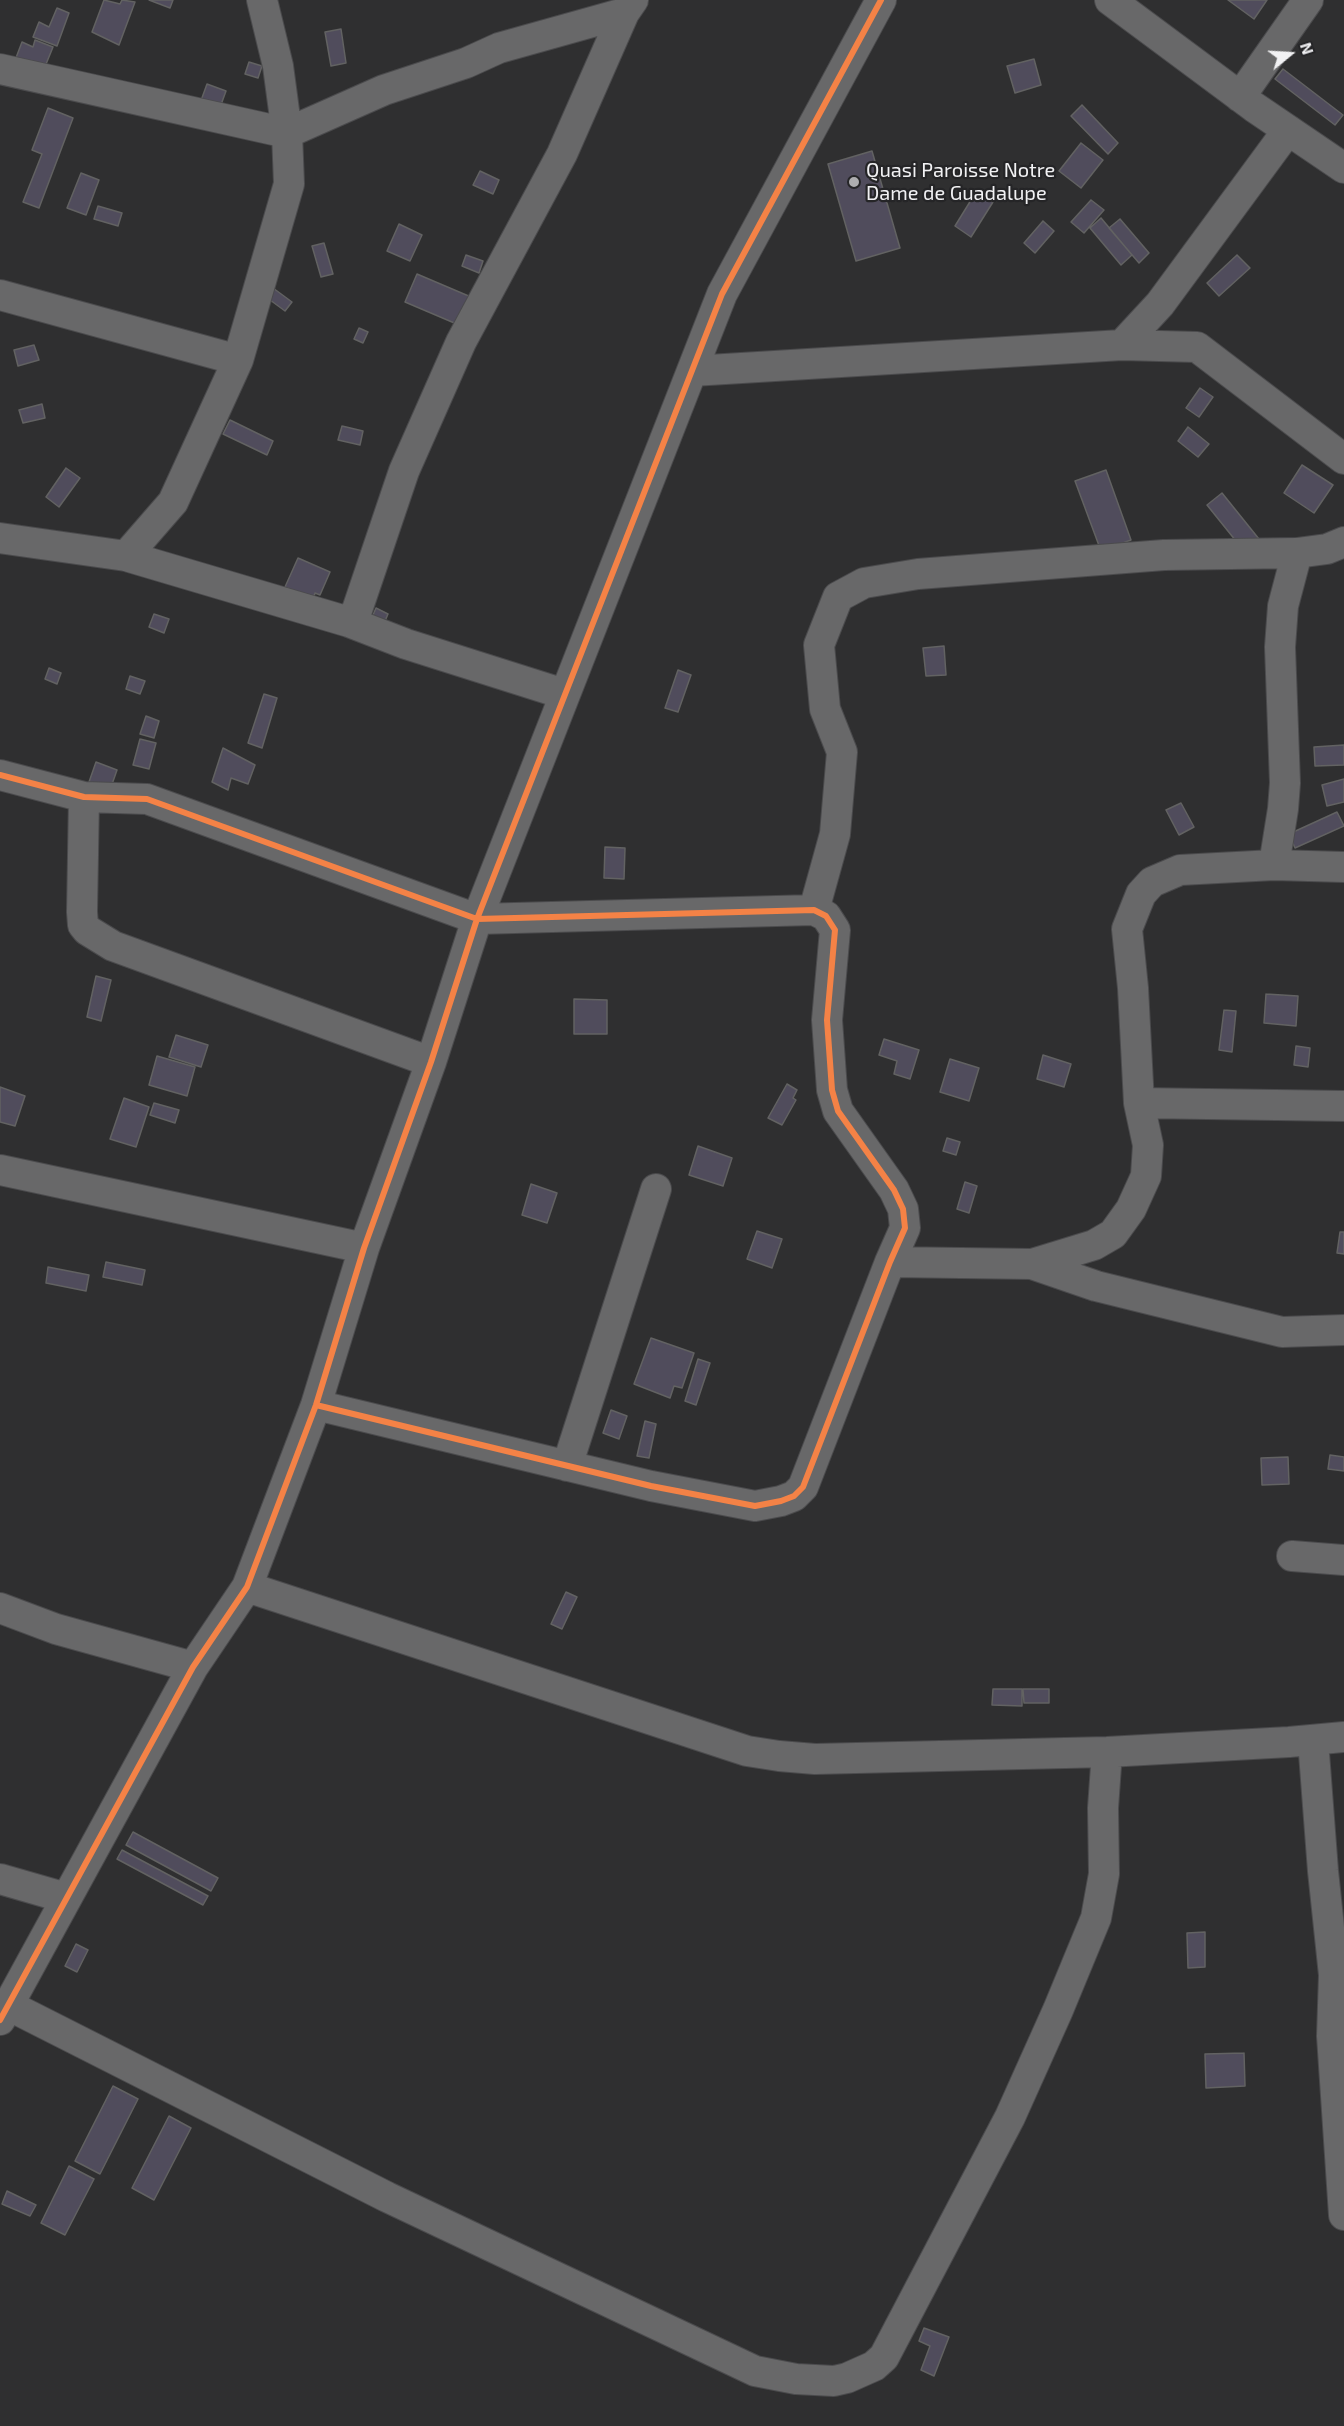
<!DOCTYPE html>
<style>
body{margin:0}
#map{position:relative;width:1344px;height:2426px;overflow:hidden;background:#2f2f30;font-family:"Exo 2",sans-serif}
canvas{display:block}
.north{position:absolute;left:1260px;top:24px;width:60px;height:60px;-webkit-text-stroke:4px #252527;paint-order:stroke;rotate:72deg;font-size:16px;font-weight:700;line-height:24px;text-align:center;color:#f1f1f3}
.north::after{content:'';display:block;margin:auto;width:21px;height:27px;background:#f1f1f3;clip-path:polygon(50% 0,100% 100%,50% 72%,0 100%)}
</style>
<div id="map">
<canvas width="1344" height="2426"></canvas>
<div class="north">N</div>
</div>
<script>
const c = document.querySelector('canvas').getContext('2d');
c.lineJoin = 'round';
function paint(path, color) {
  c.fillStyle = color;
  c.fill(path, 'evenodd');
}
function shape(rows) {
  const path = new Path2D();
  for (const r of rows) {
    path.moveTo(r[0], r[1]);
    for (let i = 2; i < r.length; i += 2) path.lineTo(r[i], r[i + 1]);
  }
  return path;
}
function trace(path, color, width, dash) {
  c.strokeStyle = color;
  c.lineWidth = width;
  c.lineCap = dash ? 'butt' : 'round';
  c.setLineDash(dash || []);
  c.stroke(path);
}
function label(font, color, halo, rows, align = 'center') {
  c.font = font + ' "Exo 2",sans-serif';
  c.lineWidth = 4.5;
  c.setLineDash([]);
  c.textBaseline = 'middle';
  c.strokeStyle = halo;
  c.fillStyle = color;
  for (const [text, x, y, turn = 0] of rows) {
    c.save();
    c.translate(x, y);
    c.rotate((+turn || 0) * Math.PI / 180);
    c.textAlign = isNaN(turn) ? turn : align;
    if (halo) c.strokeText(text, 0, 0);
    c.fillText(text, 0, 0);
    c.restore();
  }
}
const building = shape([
 [104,0,120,4,122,0,135,2,119,45,92,32,104,0],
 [149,0,173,0,170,8,149,0],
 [1228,0,1267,0,1254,19,1228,0],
 [57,8,69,13,57,46,33,37,39,22,49,27,57,8],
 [341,29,346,63,331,66,325,32,341,29],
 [35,40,53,47,42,74,14,63,22,42,33,47,35,40],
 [1034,59,1041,85,1015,93,1007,66,1034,59],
 [249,62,262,66,258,78,245,74,249,62],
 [1283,69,1343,115,1335,125,1275,79,1283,69],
 [207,84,226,91,218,113,199,106,207,84],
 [1082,105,1118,143,1108,154,1071,116,1082,105],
 [48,108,73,118,39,208,23,202,42,154,32,150,48,108],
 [1081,143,1103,160,1081,188,1059,171,1081,143],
 [872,151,900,248,856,261,828,164,872,151],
 [480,171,499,180,493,194,473,185,480,171],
 [81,173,99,180,86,215,67,208,81,173],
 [976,192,993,202,971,237,955,226,976,192],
 [1091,200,1104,210,1084,233,1071,222,1091,200],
 [98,206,122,213,118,226,94,219,98,206],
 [1101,218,1132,255,1121,265,1090,228,1101,218],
 [1120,219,1149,253,1139,263,1109,228,1120,219],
 [1043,221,1054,231,1035,253,1024,243,1043,221],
 [399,224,422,235,410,261,387,251,399,224],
 [324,243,333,274,321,277,312,246,324,243],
 [466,255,483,261,479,273,462,266,466,255],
 [1237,255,1250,268,1219,296,1207,283,1237,255],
 [417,274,471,297,459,325,405,302,417,274],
 [273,288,292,302,285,311,266,297,273,288],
 [359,328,368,332,363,343,354,339,359,328],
 [34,345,39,360,18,366,14,350,34,345],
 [1200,388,1213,397,1199,417,1186,408,1200,388],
 [42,404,45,418,23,423,19,410,42,404],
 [230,420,273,441,267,455,223,434,230,420],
 [342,426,363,431,360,445,338,440,342,426],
 [1188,427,1209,444,1198,457,1178,441,1188,427],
 [1302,465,1333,485,1314,513,1284,493,1302,465],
 [66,468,80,478,59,507,46,497,66,468],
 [1106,470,1131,540,1101,551,1075,481,1106,470],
 [1222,493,1259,539,1244,551,1207,505,1222,493],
 [298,558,330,572,320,595,315,593,313,599,285,587,298,558],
 [376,608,388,614,382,628,370,622,376,608],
 [154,614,169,619,164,633,149,627,154,614],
 [944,646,946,675,926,676,923,648,944,646],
 [49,668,61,673,57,684,45,679,49,668],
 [678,670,691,675,678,712,665,708,678,670],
 [130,676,145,681,140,694,126,689,130,676],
 [264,694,277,698,262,748,248,743,264,694],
 [146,716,159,721,154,738,140,734,146,716],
 [140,739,156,743,149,769,133,765,140,739],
 [1344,745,1344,765,1315,766,1314,747,1344,745],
 [223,748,255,765,248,784,231,778,228,790,212,782,223,748],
 [96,762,117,770,110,790,89,782,96,762],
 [1344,779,1344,802,1327,806,1322,785,1344,779],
 [1181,803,1194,827,1179,835,1166,810,1181,803],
 [1337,812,1344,826,1295,848,1289,834,1337,812],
 [605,847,625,848,624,879,604,878,605,847],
 [96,976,111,980,101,1021,87,1017,96,976],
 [1266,994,1298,996,1296,1026,1264,1023,1266,994],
 [574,999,607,1000,607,1034,574,1034,574,999],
 [1224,1010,1236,1011,1232,1052,1219,1050,1224,1010],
 [176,1035,208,1045,201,1067,169,1057,176,1035],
 [884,1039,919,1050,910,1079,894,1074,897,1061,879,1055,884,1039],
 [1296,1046,1310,1048,1308,1067,1294,1065,1296,1046],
 [1043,1055,1071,1064,1064,1087,1037,1079,1043,1055],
 [157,1056,195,1067,187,1096,149,1085,157,1056],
 [950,1059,979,1068,969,1101,940,1092,950,1059],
 [787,1084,797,1090,793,1098,796,1100,782,1125,768,1118,787,1084],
 [0,1087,25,1096,15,1126,0,1122,0,1087],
 [124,1098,149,1107,136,1147,110,1139,124,1098],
 [154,1103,179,1110,175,1123,150,1115,154,1103],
 [947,1138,960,1142,956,1155,943,1151,947,1138],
 [698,1146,732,1158,723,1186,689,1175,698,1146],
 [965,1182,977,1186,969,1213,957,1209,965,1182],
 [531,1184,557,1193,547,1223,522,1215,531,1184],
 [757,1231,782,1239,772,1268,747,1259,757,1231],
 [1340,1232,1344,1232,1344,1254,1337,1253,1340,1232],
 [106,1262,145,1270,142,1285,103,1277,106,1262],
 [48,1267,89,1275,86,1291,46,1283,48,1267],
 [651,1338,694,1353,682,1388,674,1386,670,1398,634,1384,651,1338],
 [698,1359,710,1363,696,1405,685,1401,698,1359],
 [611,1410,627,1416,619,1439,603,1433,611,1410],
 [645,1421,656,1424,649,1458,637,1456,645,1421],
 [1330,1455,1344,1457,1344,1471,1328,1469,1330,1455],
 [1288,1457,1289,1484,1262,1485,1261,1458,1288,1457],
 [566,1592,577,1597,562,1629,551,1624,566,1592],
 [993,1689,1022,1689,1022,1706,992,1705,993,1689],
 [1023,1689,1049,1689,1049,1703,1024,1703,1023,1689],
 [133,1832,218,1878,211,1891,126,1845,133,1832],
 [122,1850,208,1896,203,1905,117,1859,122,1850],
 [1205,1932,1205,1967,1188,1968,1187,1933,1205,1932],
 [76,1944,88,1950,77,1972,65,1966,76,1944],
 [1244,2053,1245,2086,1206,2088,1205,2054,1244,2053],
 [113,2086,138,2099,100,2174,75,2161,113,2086],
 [169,2116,191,2128,154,2200,132,2188,169,2116],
 [69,2166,94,2179,65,2235,41,2223,69,2166],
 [7,2191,36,2205,30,2216,2,2204,7,2191],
 [924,2328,949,2337,934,2376,921,2370,930,2346,919,2341,924,2328]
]);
paint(building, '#504c5c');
trace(building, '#626262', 1.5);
const minor = shape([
 [1110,0,1254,107,1344,168],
 [0,69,287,133,384,90,466,63,499,48,624,13],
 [1240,97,1308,0],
 [0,295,238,360],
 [1122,345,1160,304,1288,130],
 [692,371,1122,345,1197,347,1344,459],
 [0,538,126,556,349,622,406,644,564,694],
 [126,556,173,502,238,360,289,184,287,133,278,66,262,0],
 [349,622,357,610,404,471,461,342,562,154,624,13,633,0],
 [0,775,84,797,147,799,477,919,814,910,826,916,835,930,827,1020,832,1090,838,1111,894,1190,903,1209,905,1228,890,1262,803,1487,794,1496,781,1501,755,1506,651,1486,316,1405],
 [84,797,82,912,83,925,87,930,113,946,431,1062],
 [1274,865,1283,809,1285,783,1280,647,1283,606,1297,553],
 [814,910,835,834,842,752,825,709,819,645,838,597,864,583,918,574,1164,555,1297,553,1327,549,1344,542],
 [1139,1103,1344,1106],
 [0,1170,364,1248],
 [890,1262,1032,1264,1094,1245,1113,1234,1131,1209,1146,1176,1148,1145,1139,1103,1133,988,1127,929,1141,894,1152,882,1180,870,1274,865,1344,867],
 [1032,1264,1096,1286,1282,1332,1344,1330],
 [567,1466,656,1189],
 [1292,1556,1344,1560],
 [247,1587,747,1751,779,1756,815,1759,1107,1752,1289,1742,1344,1737],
 [0,1608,56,1629,193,1667],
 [1313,1740,1323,1871,1334,1975],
 [0,1879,66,1898],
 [1344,1974,1334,1975,1332,2036,1344,2215],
 [8,2005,387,2197,755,2371,796,2379,834,2381,847,2378,874,2366,884,2357,1010,2117,1058,2010,1096,1918,1104,1874,1103,1808,1107,1752],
 [0,2020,193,1667,247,1587,316,1405,364,1248,431,1062,477,919,722,294,881,0]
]);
trace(minor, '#4b4b4d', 32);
trace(minor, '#686869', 30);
trace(shape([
 [0,775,84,797,147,799,477,919,814,910,826,916,835,930,827,1020,832,1090,838,1111,894,1190,903,1209,905,1228,890,1262,803,1487,794,1496,781,1501,755,1506,651,1486,316,1405],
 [0,2020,193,1667,247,1587,316,1405,364,1248,431,1062,477,919,722,294,881,0]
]), '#f48246', 6);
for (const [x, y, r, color] of [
 [854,182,6,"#adadaf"]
]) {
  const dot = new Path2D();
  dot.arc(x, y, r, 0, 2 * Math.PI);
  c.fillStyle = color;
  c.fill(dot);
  trace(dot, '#252527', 2);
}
label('20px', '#f1f1f3', '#252527', [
 ["Quasi Paroisse Notre",866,170],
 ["Dame de Guadalupe",866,193]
], 'left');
</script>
